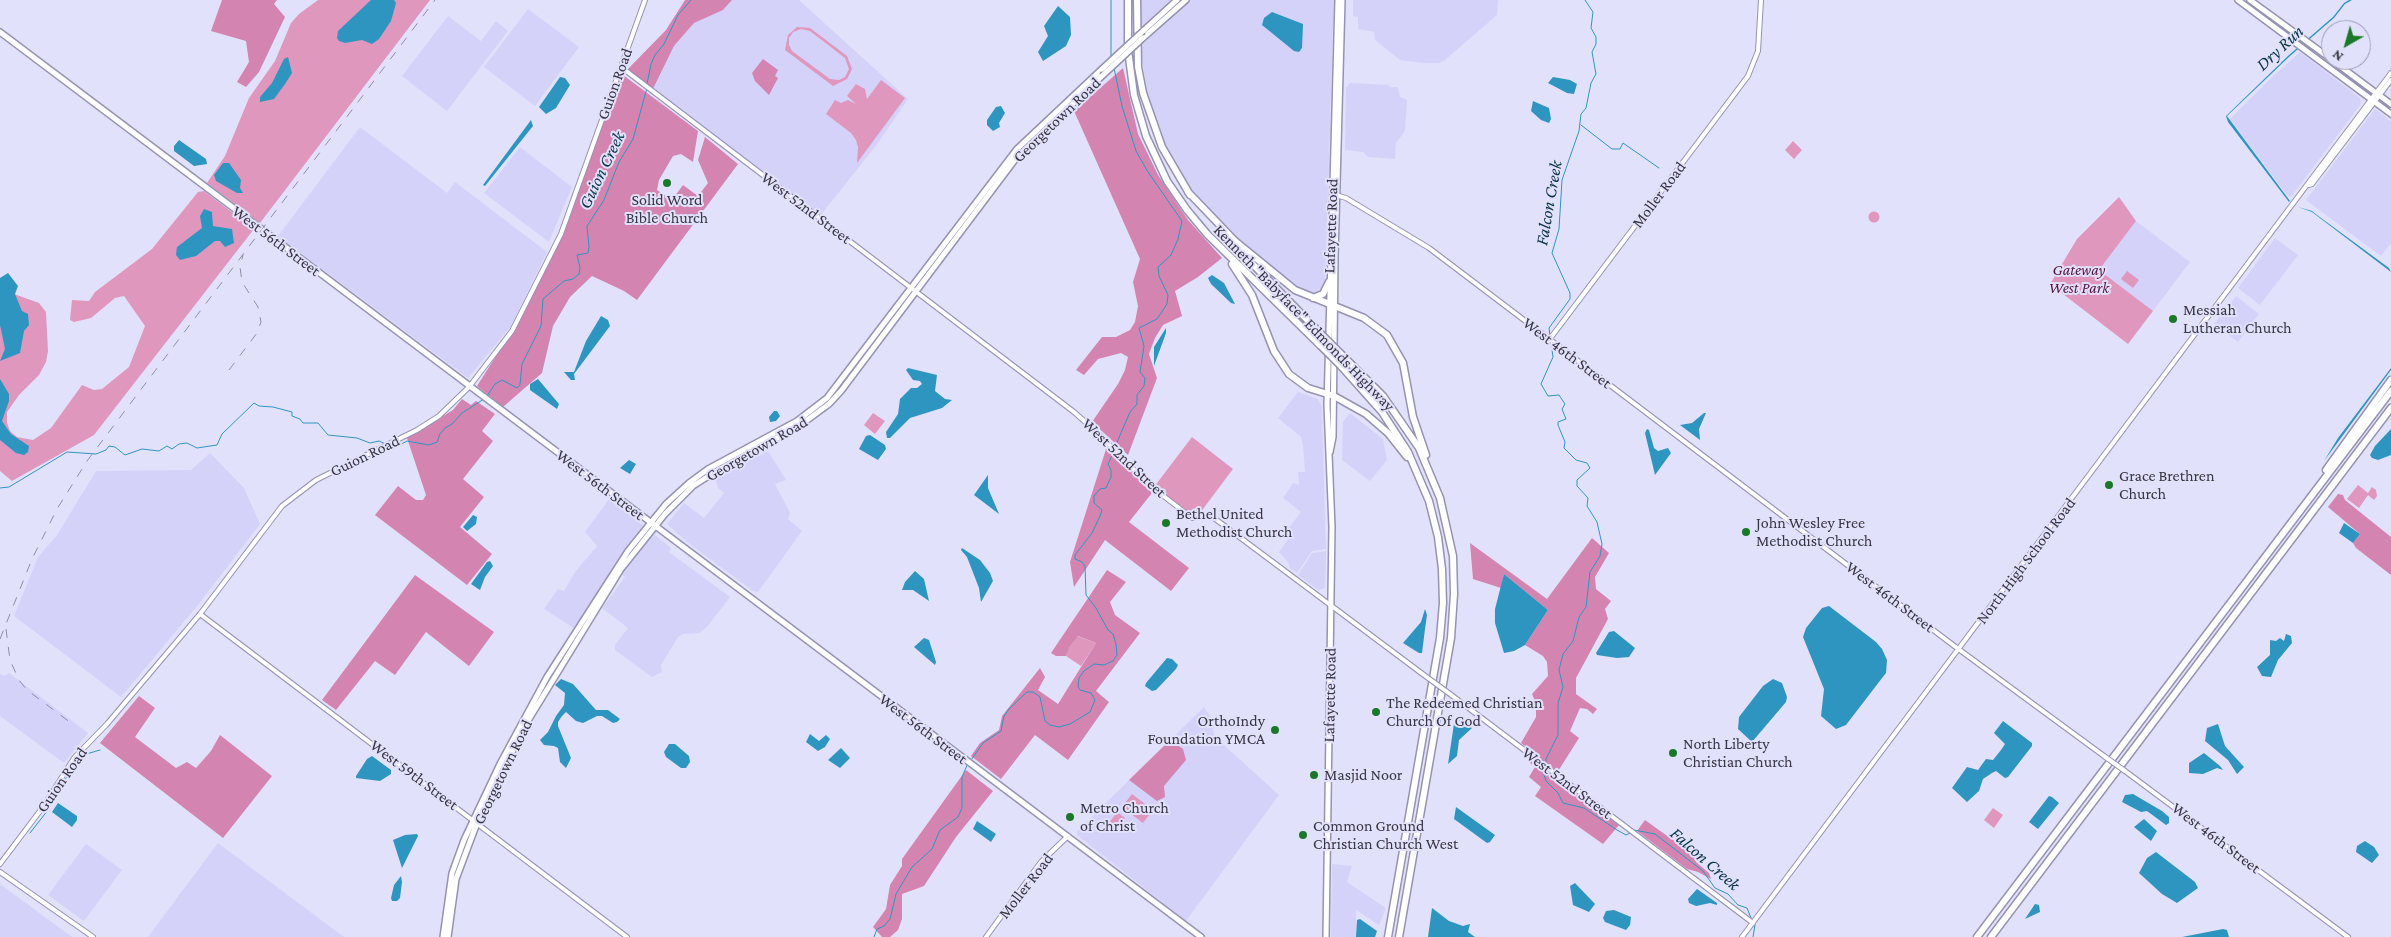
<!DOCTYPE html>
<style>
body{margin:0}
#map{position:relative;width:2391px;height:937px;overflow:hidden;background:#e2e1fb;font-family:"Crimson Pro",serif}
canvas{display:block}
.north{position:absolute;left:2321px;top:20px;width:50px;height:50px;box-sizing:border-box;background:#e2e1fb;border:1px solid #9d9cb1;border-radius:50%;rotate:218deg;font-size:14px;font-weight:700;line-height:20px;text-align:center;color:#363542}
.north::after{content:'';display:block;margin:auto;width:18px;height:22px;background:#1a7929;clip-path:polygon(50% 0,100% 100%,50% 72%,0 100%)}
</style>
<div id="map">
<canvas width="2391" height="937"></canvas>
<div class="north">N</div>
</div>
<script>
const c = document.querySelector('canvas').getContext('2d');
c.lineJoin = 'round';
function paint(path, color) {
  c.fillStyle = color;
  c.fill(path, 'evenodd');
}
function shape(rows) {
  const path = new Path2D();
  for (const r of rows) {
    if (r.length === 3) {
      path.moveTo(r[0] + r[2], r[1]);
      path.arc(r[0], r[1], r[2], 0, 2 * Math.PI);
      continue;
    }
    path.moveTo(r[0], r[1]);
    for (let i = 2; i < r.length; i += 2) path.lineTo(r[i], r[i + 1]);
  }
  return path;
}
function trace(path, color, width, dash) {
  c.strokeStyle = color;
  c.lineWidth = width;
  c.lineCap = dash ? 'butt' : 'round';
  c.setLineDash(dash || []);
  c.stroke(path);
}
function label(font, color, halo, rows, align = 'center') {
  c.font = font + ' "Crimson Pro",serif';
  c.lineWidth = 4;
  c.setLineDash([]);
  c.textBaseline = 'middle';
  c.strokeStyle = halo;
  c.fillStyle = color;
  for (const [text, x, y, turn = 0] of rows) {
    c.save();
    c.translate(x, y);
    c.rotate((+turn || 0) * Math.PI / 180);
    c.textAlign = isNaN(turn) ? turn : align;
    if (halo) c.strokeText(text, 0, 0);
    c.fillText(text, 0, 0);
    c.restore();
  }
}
paint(shape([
 [732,0,799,0,908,99,878,143,820,216,653,89,674,46,694,23,723,10],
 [1141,0,1173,0,1140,29],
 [1189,0,1336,0,1333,26,1325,287,1321,292,1315,295,1302,290,1235,238,1191,190,1161,137,1147,92,1140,47],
 [1353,0,1498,0,1497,15,1445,60,1439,63,1424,63,1400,60,1375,40,1374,32,1358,29,1358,17,1353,16],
 [528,9,579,47,535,106,484,67],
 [448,16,481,41,496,21,508,31,447,111,402,76],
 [2300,52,2360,98,2361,104,2291,197,2286,194,2230,119,2270,79],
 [1350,83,1389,85,1389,87,1398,87,1400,97,1407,100,1405,131,1396,143,1395,159,1368,157,1363,152,1345,150,1346,88],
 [2375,109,2391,121,2391,243,2381,256,2306,200],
 [360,127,447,193,455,182,547,252,511,326,468,378,278,236],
 [520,147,572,187,549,242,484,193],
 [2136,221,2190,262,2153,311,2099,270],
 [2275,238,2298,255,2260,305,2238,288],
 [2236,296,2259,314,2238,342,2214,324],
 [1298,392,1318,399,1322,407,1326,549,1312,551,1297,573,1290,568,1288,562,1279,552,1289,538,1284,534,1301,512,1283,498,1293,483,1299,485,1298,472,1305,472,1303,446,1301,437,1278,418],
 [1350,413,1383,439,1387,460,1370,481,1342,460,1343,422],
 [768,451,786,480,775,484,790,513,788,519,802,531,758,592,753,591,687,542,667,524,684,503,704,518,724,493,718,488,715,478],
 [210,453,244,488,260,524,198,605,121,697,14,616,38,557,57,535,96,471,191,470],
 [609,499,645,527,604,582,575,629,544,609,558,589,564,591,575,572,597,546,585,532],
 [655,535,671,548,669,552,730,597,707,627,699,633,683,634,678,637,661,665,662,672,652,677,615,650,615,645,628,628,602,608,625,577,621,574,649,538],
 [1326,551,1325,588,1318,590,1298,575,1312,553],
 [9,673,88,733,64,763,0,716,0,674,4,676],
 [1204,707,1209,714,1215,737,1279,795,1186,921,1077,835,1077,831],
 [218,843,344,937,148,937],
 [86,844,122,870,84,921,48,895],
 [1332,864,1352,866,1347,882,1386,908,1379,925,1356,910,1356,937,1331,937],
 [0,884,72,937,0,937]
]), '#d5d2fa');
paint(shape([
 [318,0,430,0,260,223,207,183,225,156,249,98,275,61,291,23,299,14],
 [797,27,810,28,847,56,852,69,847,79,833,86,785,50,788,35],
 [801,29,810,31,845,58,849,69,845,77,839,80,830,79,792,51,789,45,789,38,793,32],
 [881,80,905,98,857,163,858,147,856,140,851,133,826,114,835,100,841,103,848,100,856,104,847,96,856,84,865,89,867,99],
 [1793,141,1802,150,1794,159,1785,150],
 [204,191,254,229,94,435,12,481,0,471,0,289,39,303,46,312,48,351,46,362,39,375,19,395,7,412,7,423,10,431,17,437,33,440,51,428,82,385,94,390,102,389,129,367,145,326,124,296,115,298,91,318,74,322,70,320,72,300,89,301,95,292,152,249,198,192],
 [2119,197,2136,221,2099,270,2153,311,2128,344,2050,284,2077,239],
 [1874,217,5.5],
 [2127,271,2139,280,2133,288,2121,279],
 [873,413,885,421,875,434,864,425],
 [1192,437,1233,469,1197,517,1194,517,1154,487],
 [2358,485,2368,493,2372,487,2376,490,2377,496,2374,500,2368,495,2359,508,2347,499],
 [1077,636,1096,643,1081,666,1066,656,1068,647],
 [1132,794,1153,810,1143,823,1122,807],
 [1993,808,2003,815,1994,828,1984,820],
 [1117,812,1125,818,1120,824,1112,825,1109,823]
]), '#df97be');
paint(shape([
 [222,0,277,0,274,4,285,17,259,72,246,87,237,82,249,62,246,41,211,31],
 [685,0,732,0,723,10,694,23,674,46,652,91,626,71,666,30],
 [763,59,778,70,775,76,778,78,769,95,755,81,752,73],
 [1123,68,1138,134,1158,175,1188,220,1222,258,1198,277,1175,291,1182,316,1163,325,1155,338,1149,354,1157,378,1128,455,1092,422,1118,384,1125,370,1128,357,1121,353,1098,359,1084,375,1076,370,1102,337,1116,337,1130,330,1135,322,1138,306,1133,282,1140,259,1074,111],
 [619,72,698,131,693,162,681,154,673,156,659,180,657,190,672,200,683,185,698,196,708,183,698,160,705,137,738,164,637,300,624,291,592,276,570,297,553,326,542,373,503,407,477,386,512,331,553,252],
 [462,399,471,405,476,401,495,414,482,431,493,441,463,479,484,497,460,527,492,554,467,585,375,515,398,486,416,500,423,500,426,495,407,438,453,410],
 [1107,446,1152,493,1129,522,1189,568,1171,591,1105,540,1074,587,1070,562],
 [2338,494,2343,495,2345,500,2391,537,2391,575,2356,548,2353,543,2360,534,2328,507],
 [1592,538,1609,553,1595,577,1596,589,1611,601,1605,609,1608,619,1576,678,1576,694,1597,709,1593,714,1587,709,1580,708,1570,731,1579,738,1555,776,1619,825,1603,844,1535,796,1541,787,1529,777,1535,767,1529,762,1536,754,1521,743,1536,717,1536,704,1532,694,1548,676,1547,662,1543,656,1525,645,1548,610,1504,574,1501,588,1473,579,1470,543,1547,599],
 [1107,570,1126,582,1110,602,1115,615,1140,633,1096,691,1109,702,1068,760,1035,735,1001,779,971,756,980,743,999,730,1002,716,1040,668,1045,677,1038,690,1058,704,1096,643,1078,636,1069,647,1066,656,1056,656,1051,653],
 [415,575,494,632,469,666,426,632,395,675,375,661,336,710,322,700],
 [139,696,155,708,135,737,176,768,187,762,196,768,211,751,220,735,272,776,223,838,100,743],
 [1170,740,1183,749,1186,760,1164,786,1165,797,1157,801,1129,780],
 [966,770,993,791,956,837,924,886,902,894,902,919,898,930,890,937,882,937,873,927,886,909,890,885,902,866,902,859],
 [1645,820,1698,858,1696,862,1709,873,1711,879,1698,872,1687,869,1637,831]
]), '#d484b1');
paint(shape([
 [371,0,394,0,396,3,391,21,379,39,372,44,362,40,345,43,339,41,337,38,338,31],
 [2349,0,2352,0,2345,4,2334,18,2290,56,2227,116,2290,201,2289,202,2228,122,2226,116,2289,55,2333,17,2344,3],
 [1058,6,1070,17,1071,35,1066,46,1043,61,1038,52,1048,36,1044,26],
 [1272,12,1303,24,1302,48,1299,52,1294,51,1262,25,1264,18],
 [288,57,292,73,285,84,274,99,260,102,260,97,272,83,284,59],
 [560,77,565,78,570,85,556,108,546,114,539,107],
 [1553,77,1570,80,1577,84,1574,94,1567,93,1548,83],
 [1533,101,1549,108,1551,119,1549,123,1541,120,1531,111],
 [1001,106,1005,113,999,123,1000,127,993,131,987,125,987,120,996,107],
 [531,120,533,126,485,186,483,185],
 [179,140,206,159,207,164,194,166,174,151,174,146],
 [223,163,229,163,241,180,240,188,243,193,237,193,216,181,214,175],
 [2298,207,2312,211,2317,215,2389,268,2391,272,2312,212],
 [204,209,212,212,213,226,232,229,234,243,225,247,220,241,215,241,196,256,180,260,176,255,177,247,202,228,200,216],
 [8,273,18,286,15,294,22,311,28,314,29,325,24,331,20,353,0,361,5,349,0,325,0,278],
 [1212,275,1224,283,1235,304,1231,303,1211,284,1208,278],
 [601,316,608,320,610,326,574,374,575,380,571,380,564,372,574,372,586,341],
 [1166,328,1166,333,1154,366,1154,347],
 [908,368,937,375,935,391,945,399,952,400,942,408,910,418,890,438,887,438,886,432,898,414,900,399,911,388,917,388,922,384,920,381,913,380,906,370],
 [2391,368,2391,370,2324,461,2338,438],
 [0,379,9,394,9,401,2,421,11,434,29,446,28,452,24,455,16,453,0,440],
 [538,379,559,404,557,409,530,390,530,384],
 [774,411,777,411,780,416,776,421,770,422,769,417],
 [1704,413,1706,413,1699,429,1700,440,1680,425,1692,423],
 [1647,429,1649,430,1654,448,1658,451,1668,448,1671,453,1655,475,1645,433],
 [2391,429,2391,455,2378,460,2372,458,2370,455,2375,446],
 [870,435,885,445,886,449,878,460,859,449,866,436],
 [629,460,636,464,630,474,620,468],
 [988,475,988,488,999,514,974,495],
 [473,515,477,517,476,524,467,531,463,527],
 [2344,523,2360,534,2353,543,2339,533],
 [962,548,980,560,990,573,993,581,981,602,979,588,967,557,961,550],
 [490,561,493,566,485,577,480,590,471,584,487,562],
 [915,571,924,579,929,601,913,590,902,590,905,582],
 [1504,574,1548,610,1525,645,1514,651,1504,653,1495,623,1495,609],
 [1829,606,1876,642,1882,649,1887,660,1886,673,1879,682,1846,725,1836,729,1821,716,1824,689,1803,637,1806,628,1822,608],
 [1425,609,1427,615,1425,629,1422,653,1419,653,1403,643,1421,622],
 [1614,631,1635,648,1629,657,1617,658,1597,655,1596,653,1609,632],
 [2286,634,2291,636,2292,643,2278,660,2271,677,2262,676,2257,667,2270,655,2270,640,2276,641,2280,638,2284,641],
 [924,638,929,640,936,662,935,665,914,647],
 [1167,658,1172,659,1178,665,1176,669,1156,690,1152,691,1145,686,1146,683],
 [561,679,573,684,596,710,608,710,620,719,617,722,613,723,602,716,597,716,583,723,576,721,566,712,562,716,558,722,558,726,571,758,566,768,560,762,558,748,554,746,544,745,540,740,548,732,556,716,564,705,565,693,555,685],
 [1773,679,1782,683,1787,697,1786,702,1752,742,1738,729,1739,717,1763,686],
 [1455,717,1472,728,1459,740,1457,756,1448,764],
 [2003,721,2032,743,2032,746,2008,777,2005,778,1996,771,1992,773,1983,779,1979,791,1967,802,1952,788,1967,767,1978,770,1986,759,1993,760,2001,750,2005,744,1994,733],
 [2218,724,2225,746,2244,767,2237,774,2228,760,2205,741,2207,728],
 [810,734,819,741,826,735,830,739,825,747,818,751,806,742],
 [669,744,675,744,689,756,690,762,686,768,681,768,666,757,664,752],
 [841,748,850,758,840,768,828,760],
 [2204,753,2220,766,2223,770,2217,768,2203,774,2189,773,2189,763],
 [372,756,391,770,391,774,380,781,356,778,356,776,367,759],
 [2133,794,2162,811,2169,817,2169,823,2166,825,2147,811,2141,812,2122,802,2125,795],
 [2049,796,2052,797,2059,803,2038,829,2029,822],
 [58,803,77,816,77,820,72,827,52,812],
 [1456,807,1495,835,1490,842,1487,843,1454,819],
 [2144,819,2157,831,2151,841,2134,827],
 [977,821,996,834,991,842,973,829],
 [405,835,417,834,418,836,402,868,393,840],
 [2365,841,2374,847,2379,855,2372,863,2356,852,2357,846],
 [2156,852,2195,882,2198,888,2177,903,2162,894,2139,873,2147,858],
 [401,876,402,882,400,898,397,901,392,901,391,898,394,885],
 [1575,883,1595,904,1589,912,1573,905,1570,886],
 [1697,889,1717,903,1717,905,1710,903,1696,906,1689,903,1688,899],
 [2035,904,2039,905,2040,912,2025,919],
 [1432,908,1449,921,1463,926,1470,924,1468,932,1475,937,1428,937],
 [1614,910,1631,917,1630,925,1626,930,1605,922,1603,918,1606,911],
 [1360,919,1377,931,1375,937,1356,937,1357,920],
 [2223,929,2227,930,2229,937,2182,937]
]), '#2e95c1');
trace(shape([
 [1111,0,1111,57],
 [1114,68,1122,106,1136,151,1148,172,1182,221,1178,239,1171,255,1158,267,1159,276,1168,295,1167,304,1157,319,1139,328,1144,346,1140,372,1145,378,1144,386,1137,395,1137,404,1130,412,1115,447],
 [647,84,651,64,655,55,664,44,678,15,691,0],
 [1581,125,1612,149,1620,149,1623,143,1659,168],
 [1550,336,1549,328,1570,299,1570,293,1552,253,1559,229,1562,180,1579,131,1581,114,1586,108,1591,83,1596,74,1592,52,1596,44,1596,37,1591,28,1593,12,1585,0],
 [487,396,495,384,502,380,517,388,520,385,522,364,541,326,543,299,564,281,573,279,579,274,580,268,577,255,588,253,589,247,587,226,604,200,619,162,633,139,647,88],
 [0,488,9,487,67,452,96,454,106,450,109,446,115,447,125,455,142,449,159,451,167,446,172,449,179,444,187,443,197,448,217,445,222,434,254,403,259,406,273,407,292,412,292,416,300,419,303,423,318,423,328,435,357,438,370,443,379,441,394,448,407,441,429,445,437,442,440,434,445,428,452,424,462,413,484,399],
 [971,760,983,743,1001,731,1004,716,1009,709,1027,692,1033,692,1040,697,1045,721,1050,725,1059,727,1070,724,1090,712,1095,700,1091,693,1080,690,1078,687,1079,678,1084,671,1094,664,1104,665,1113,661,1117,655,1116,644,1113,634,1108,630,1096,608,1086,595,1085,566,1082,562,1075,559,1075,555,1092,533,1100,516,1102,510,1094,503,1094,496,1100,489,1106,488,1111,477,1111,470,1108,464,1114,451],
 [1546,764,1546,759,1558,735,1558,703,1563,687,1559,670,1563,654,1573,641,1579,617,1586,607,1590,572,1600,556,1602,544,1597,522,1587,506,1588,498,1577,486,1577,480,1590,468,1587,463,1576,460,1564,448,1565,442,1558,425,1558,422,1566,419,1562,409,1565,404,1559,395,1548,396,1541,384,1553,357,1551,342],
 [1544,768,1543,772,1546,781,1558,793,1563,803,1584,808,1617,830,1626,835,1630,833],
 [64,781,83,755,100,750],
 [1634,830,1655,834,1703,871,1715,888,1728,894,1738,905,1747,908,1751,918],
 [30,833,48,810,62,785],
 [874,937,877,929,884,926,890,919,896,894,912,867,932,849,940,830,958,817,962,808,962,777,968,763],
 [1753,937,1755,925]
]), '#2e95c1', 1);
const minor = shape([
 [621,67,1074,412,1101,436,1148,484,1192,518,1208,516,1214,518,1424,675],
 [2309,185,2312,184,2391,80],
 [1336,195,1346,198,1429,248,1953,645,2104,756],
 [1549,340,1748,76,1758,51,1761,0],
 [200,614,627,937],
 [1450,694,1753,923],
 [2125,771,2348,937],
 [0,864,43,807,74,758,107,724,200,614,282,506,316,480,417,430,439,416,469,387,512,331,561,234,645,0],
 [0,872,93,937],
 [986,937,1041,862,1068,836],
 [1742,937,2391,73]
]);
const major = shape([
 [2238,0,2391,114],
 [2250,0,2331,59],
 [1143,31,1177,0],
 [0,32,1201,937],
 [1143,38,1186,0],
 [2332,60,2391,104],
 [1330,452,1333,437,1335,257,1342,0],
 [443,937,452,873,464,840,500,764,547,677,628,551,666,504,689,483,708,469,797,421,827,398,1017,149,1102,69],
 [448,937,456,879,477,823,526,724,621,569,665,514,693,486,715,472,799,426,829,404,841,391,1017,157,1102,76],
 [1326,937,1332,527,1327,405,1338,0]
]);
const highway = shape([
 [1128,0,1128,50,1134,95,1146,136,1167,181,1187,210,1207,234,1321,346],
 [1137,0,1138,67,1143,93,1162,147,1190,195],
 [1188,192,1235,241,1295,290,1364,318,1387,335,1403,363,1413,417,1426,455],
 [1233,244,1321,334],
 [1232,264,1252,295,1274,351,1289,374,1308,388,1334,396,1366,414,1388,433,1407,457],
 [1313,298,1323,294,1329,282],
 [1342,355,1383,396,1419,448,1440,498,1453,556,1454,594,1451,638,1399,937],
 [1341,366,1382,412,1408,452,1429,501,1438,537,1442,569,1443,603,1440,638,1388,937],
 [2326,470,2391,380],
 [1977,937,2391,391],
 [1991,937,2391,408]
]);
trace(minor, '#9593b1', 6);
trace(major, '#9593b1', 8);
trace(highway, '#9593b1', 9);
trace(minor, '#fff', 4);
trace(major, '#fff', 5);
trace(highway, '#fff', 6);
trace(shape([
 [229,370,257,333,261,322,258,307,242,282,240,267,243,255],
 [6,629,10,660,19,680,27,690,75,726],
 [0,639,32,559,57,509,87,461,435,0]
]), '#8f8ea1', 1, [9, 9]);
const minorBridge = shape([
 [1424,675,1450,694],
 [2104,756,2125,771]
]);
const majorBridge = shape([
 [1102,69,1143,31],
 [1102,76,1143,38]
]);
const highwayBridge = shape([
 [1321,334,1342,355],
 [1321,346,1341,366]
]);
trace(minorBridge, '#9593b1', 6, []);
trace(majorBridge, '#9593b1', 8, []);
trace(highwayBridge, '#9593b1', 9, []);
trace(minorBridge, '#fff', 4);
trace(majorBridge, '#fff', 5);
trace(highwayBridge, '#fff', 6);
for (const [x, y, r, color] of [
 [667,183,5,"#1a7929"],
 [2173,319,5,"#1a7929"],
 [2109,485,5,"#1a7929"],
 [1166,523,5,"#1a7929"],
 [1746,532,5,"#1a7929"],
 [1376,712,5,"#1a7929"],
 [1275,730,5,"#1a7929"],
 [1673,753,5,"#1a7929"],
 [1314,775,5,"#1a7929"],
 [1070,817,5,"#1a7929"],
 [1303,835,5,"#1a7929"]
]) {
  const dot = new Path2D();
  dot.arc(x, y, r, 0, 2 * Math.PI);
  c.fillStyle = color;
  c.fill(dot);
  trace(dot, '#e2e1fb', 2);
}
label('16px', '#363542', '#e2e1fb', [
 ["Guion Road",615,84,-70],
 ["Georgetown Road",1057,120,-44],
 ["Moller Road",1659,195,-53],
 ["West 52nd Street",806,208,37],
 ["Lafayette Road",1331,226,-88],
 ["West 56th Street",276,241,37],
 ["Kenneth \"Babyface\" Edmonds Highway",1304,318,46],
 ["West 46th Street",1567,353,37],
 ["Georgetown Road",757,449,-30],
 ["Guion Road",365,456,-26],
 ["West 52nd Street",1124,458,43],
 ["West 56th Street",600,485,37],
 ["North High School Road",2026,561,-53],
 ["West 46th Street",1890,597,37],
 ["Lafayette Road",1330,695,-89],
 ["West 56th Street",923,729,37],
 ["Georgetown Road",503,772,-64],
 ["West 59th Street",414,775,37],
 ["Guion Road",62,780,-55],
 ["West 52nd Street",1567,783,37],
 ["West 46th Street",2216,838,37],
 ["Moller Road",1026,886,-52]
]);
label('16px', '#363542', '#e2e1fb', [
 ["Solid Word",667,200,"center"],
 ["Bible Church",667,218,"center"],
 ["Messiah",2183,310],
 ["Lutheran Church",2183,328],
 ["Grace Brethren",2119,476],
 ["Church",2119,494],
 ["Bethel United",1176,514],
 ["Methodist Church",1176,532],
 ["John Wesley Free",1756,523],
 ["Methodist Church",1756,541],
 ["The Redeemed Christian",1386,703],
 ["Church Of God",1386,721],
 ["OrthoIndy",1265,721,"right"],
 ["Foundation YMCA",1265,739,"right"],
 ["North Liberty",1683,744],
 ["Christian Church",1683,762],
 ["Masjid Noor",1324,775],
 ["Metro Church",1080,808],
 ["of Christ",1080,826],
 ["Common Ground",1313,826],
 ["Christian Church West",1313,844]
], 'left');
label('italic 16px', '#5a1341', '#e2e1fb', [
 ["Gateway",2079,270],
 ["West Park",2079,288]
]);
label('italic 18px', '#0b374a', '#e2e1fb', [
 ["Dry Run",2280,48,-43],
 ["Guion Creek",602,170,-64],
 ["Falcon Creek",1549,203,-80],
 ["Falcon Creek",1705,859,41]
]);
</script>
